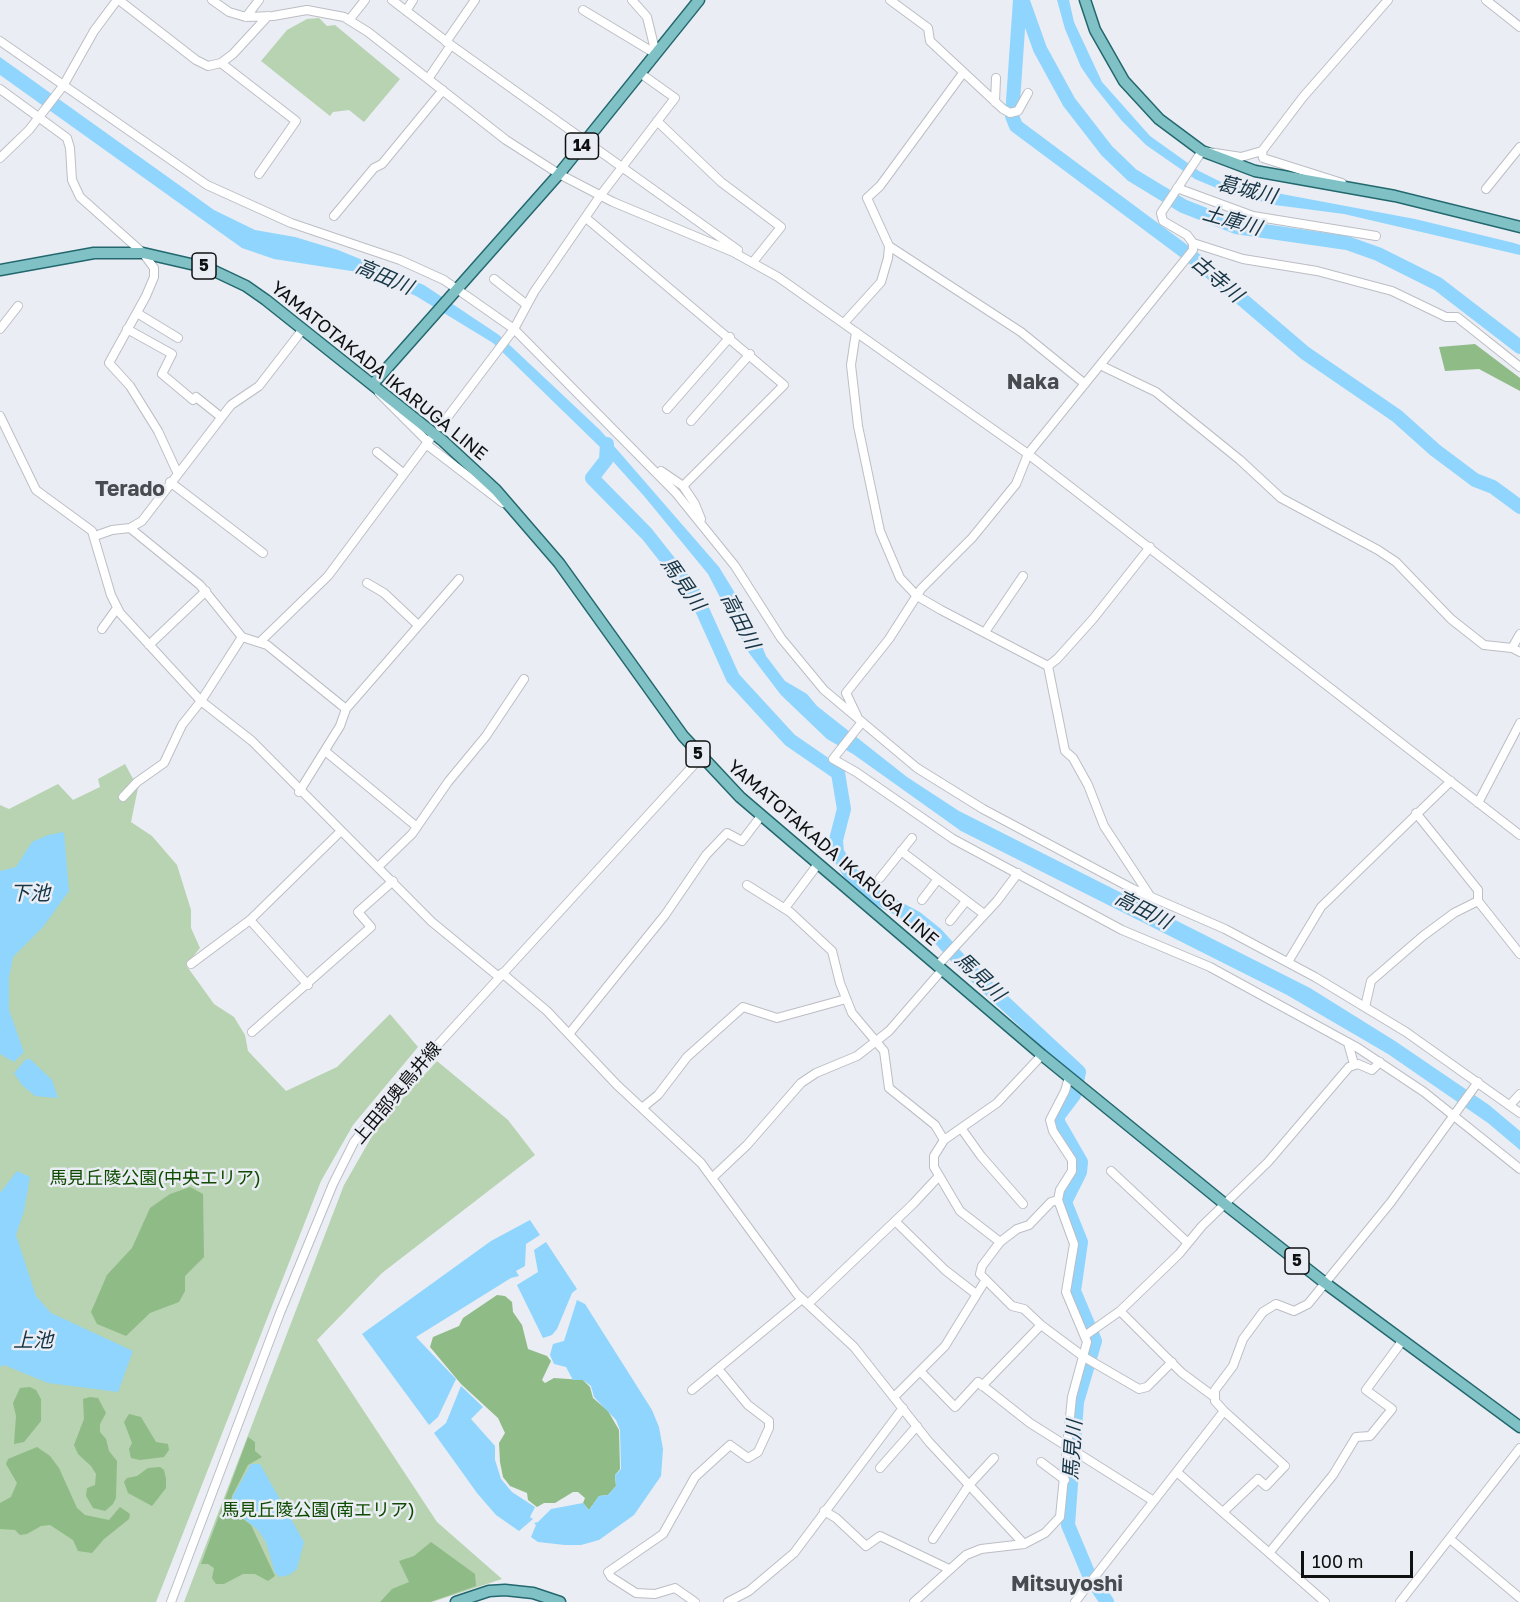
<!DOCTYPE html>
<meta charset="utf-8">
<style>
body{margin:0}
#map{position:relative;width:1520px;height:1602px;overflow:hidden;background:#eaedf3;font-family:"Golos Text",sans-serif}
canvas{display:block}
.scale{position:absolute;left:1301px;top:1551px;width:112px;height:27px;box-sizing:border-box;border:3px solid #0f1012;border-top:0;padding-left:8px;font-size:18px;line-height:21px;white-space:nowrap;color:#0f1012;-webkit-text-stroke:4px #eaedf3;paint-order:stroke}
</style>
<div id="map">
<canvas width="1520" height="1602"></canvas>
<div class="scale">100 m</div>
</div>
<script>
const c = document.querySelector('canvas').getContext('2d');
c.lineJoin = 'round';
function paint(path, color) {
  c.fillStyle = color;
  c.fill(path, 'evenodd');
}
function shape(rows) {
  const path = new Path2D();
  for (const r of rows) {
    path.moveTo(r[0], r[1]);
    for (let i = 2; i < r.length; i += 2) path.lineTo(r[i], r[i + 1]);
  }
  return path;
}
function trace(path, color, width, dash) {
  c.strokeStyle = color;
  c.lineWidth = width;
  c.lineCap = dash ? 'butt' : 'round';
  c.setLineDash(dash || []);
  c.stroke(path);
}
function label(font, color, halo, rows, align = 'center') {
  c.font = font + ' "Golos Text","Noto Sans JP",sans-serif';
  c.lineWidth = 5;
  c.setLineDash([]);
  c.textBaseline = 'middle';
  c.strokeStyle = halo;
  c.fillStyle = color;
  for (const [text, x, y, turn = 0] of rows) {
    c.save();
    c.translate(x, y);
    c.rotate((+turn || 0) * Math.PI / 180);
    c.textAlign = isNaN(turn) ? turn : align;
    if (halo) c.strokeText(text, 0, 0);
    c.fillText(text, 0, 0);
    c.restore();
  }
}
paint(shape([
 [319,18,327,26,335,25,400,79,364,122,349,110,333,112,330,116,261,61,287,30,307,19],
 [125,764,138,788,131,822,152,836,177,865,191,910,191,928,200,948,186,965,214,1004,234,1017,245,1035,248,1051,286,1091,337,1067,390,1014,418,1047,353,1125,321,1181,156,1602,0,1602,0,805,9,809,58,784,73,800,100,787,98,779],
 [437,1061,508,1120,535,1155,382,1273,317,1340,437,1522,502,1579,432,1602,184,1602,344,1185,379,1124]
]), '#b7d3b1');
paint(shape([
 [1475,344,1520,378,1520,391,1479,369,1445,371,1439,347],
 [190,1187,203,1194,204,1257,185,1276,185,1291,179,1302,150,1313,126,1336,97,1324,91,1312,107,1275,132,1248,150,1208,170,1194],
 [497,1295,505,1296,512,1302,513,1312,522,1325,528,1349,547,1356,551,1361,542,1380,545,1383,554,1378,583,1380,590,1387,593,1398,608,1411,619,1430,620,1469,615,1475,616,1486,608,1495,599,1496,589,1510,583,1503,585,1498,578,1492,573,1492,555,1503,544,1503,537,1507,528,1500,527,1493,510,1486,503,1477,500,1462,499,1443,505,1433,498,1418,461,1384,430,1347,433,1337,459,1326,463,1318],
 [30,1387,36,1390,41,1399,41,1421,24,1442,14,1444,16,1416,13,1403,20,1388],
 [90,1397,98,1398,106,1413,100,1424,100,1432,106,1439,109,1451,117,1461,116,1498,113,1504,105,1511,93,1508,86,1496,87,1488,95,1485,96,1474,91,1466,78,1454,74,1445,84,1419,83,1399],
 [129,1414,141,1417,156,1442,168,1444,169,1450,164,1457,140,1460,131,1458,129,1449,132,1443,124,1422],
 [248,1437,255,1442,255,1451,262,1457,248,1465,232,1496,230,1509,251,1525,275,1576,268,1581,255,1574,243,1574,224,1584,216,1584,212,1578,214,1568,208,1564,201,1564],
 [37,1447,50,1456,59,1468,77,1508,85,1515,109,1520,120,1507,130,1514,129,1519,104,1539,92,1553,78,1551,73,1540,50,1525,41,1526,27,1534,20,1535,15,1530,0,1529,0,1503,11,1497,17,1483,6,1464,8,1459],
 [160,1467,164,1470,166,1479,166,1488,152,1506,128,1493,124,1482,127,1478,137,1476,148,1468],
 [431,1542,475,1574,476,1586,430,1602,380,1602,392,1589,409,1582,399,1561,414,1556]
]), '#8fbb86');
paint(shape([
 [1057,0,1069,0,1074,22,1102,82,1150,136,1199,171,1223,183,1415,219,1514,243,1520,245,1520,255,1344,214,1275,205,1226,192,1195,179,1146,145,1122,121,1094,86,1081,67,1065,29],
 [0,57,214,210,255,230,295,237,338,250,424,285,499,335,600,430,719,567,752,621,766,656,785,681,807,694,817,706,907,777,959,811,1310,988,1395,1041,1489,1105,1520,1131,1520,1150,1488,1123,1388,1054,1287,995,961,831,853,754,827,739,781,695,749,653,708,574,644,496,600,447,493,343,416,296,364,273,274,259,242,248,0,75],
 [64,832,69,891,43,927,13,957,9,977,9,1010,24,1052,14,1062,0,1054,0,871,16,867,32,842,48,835],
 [26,1059,30,1059,52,1080,58,1098,35,1096,22,1085,14,1073],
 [17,1171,30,1177,24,1211,16,1235,36,1296,51,1313,133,1351,118,1392,48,1383,4,1365,0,1367,0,1193],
 [530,1220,540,1235,526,1244,525,1266,516,1271,519,1276,511,1278,416,1337,456,1379,438,1417,429,1425,362,1334,491,1241],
 [546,1242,577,1289,572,1293,557,1329,552,1335,543,1338,517,1285,538,1272,534,1250],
 [577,1300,585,1304,652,1410,659,1427,663,1449,661,1476,634,1515,599,1540,581,1545,565,1545,538,1542,531,1537,536,1525,534,1523,538,1522,551,1509,583,1503,589,1510,599,1496,608,1495,616,1486,615,1475,621,1469,620,1430,616,1420,594,1397,591,1386,583,1380,573,1380,566,1367,554,1364,550,1355,553,1344,564,1341],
 [461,1386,483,1407,471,1419,495,1446,495,1460,501,1479,512,1492,535,1507,530,1517,533,1519,519,1531,496,1515,477,1493,434,1433,446,1423],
 [251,1464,260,1464,304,1542,297,1569,289,1575,280,1577,275,1573,266,1542,258,1530,231,1508,233,1496]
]), '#8fd5fd');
trace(shape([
 [1020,0,1012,116,1016,126,1196,260,1305,353,1397,416,1435,450,1475,480,1493,487,1520,507],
 [1024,4,1040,49,1069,102,1107,151,1132,175,1183,206,1236,227,1347,243,1378,254,1438,284,1520,347],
 [607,444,606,460,592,478,647,534,696,596,733,678,790,740,838,773,844,809,836,840,837,852,849,872,878,898,916,918,936,934,965,966,1079,1072,1074,1095,1058,1116,1058,1122,1081,1162,1080,1172,1065,1202,1081,1242,1074,1291,1095,1341,1077,1402,1068,1525,1089,1575,1107,1602]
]), '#8fd5fd', 14);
const minor = shape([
 [119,0,196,60,208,66,221,63,233,54,268,16],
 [212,0,229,12,246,17,273,16,307,10,344,17,368,32,506,140,559,174,613,202,733,252,778,277,1028,454,1520,835],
 [392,0,451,45,738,250],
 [632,0,647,17,656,54],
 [890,0,928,28,930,41,1003,109,1010,113,1018,111,1028,93],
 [1486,0,1520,27],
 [583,10,656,54],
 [406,11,413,0],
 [246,17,259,0],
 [350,19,365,0],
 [0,41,207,185,291,223,400,260,444,280,514,329,676,493,735,566,781,638,824,690,917,768,983,809,1133,889,1225,929,1315,977,1406,1032,1520,1113],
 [446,42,475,0],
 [221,63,296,121,259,174],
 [428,79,451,45],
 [0,89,67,138,70,148,72,180,80,197,143,253,154,268,154,277,146,296,109,363,130,386,158,431,177,472],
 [995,102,996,78],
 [657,121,721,182,781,227,753,262],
 [1262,151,1263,158,1342,183],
 [0,158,29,130,63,86,94,31,117,0],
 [1177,188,1253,216,1376,236],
 [1486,189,1520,147],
 [334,216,374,168,382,164,443,90],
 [586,218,784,385,683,486,695,504,701,519],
 [1193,243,1243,259,1317,271,1392,291,1446,317,1457,317,1520,367],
 [889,246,1021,332,1085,384],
 [494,279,527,305],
 [137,313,178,338],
 [844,323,881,282,888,258,889,246,867,198,880,186,963,73],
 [0,329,18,306],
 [127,329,172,354,162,374,193,400,196,397,221,417],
 [856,332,851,365,858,426,880,531,900,578,917,596,941,610,1048,666,1065,751,1073,758,1088,785,1104,826,1150,896],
 [1102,366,1156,392,1240,460,1281,498,1378,550,1396,562,1451,619,1484,645,1512,648,1520,652],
 [379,393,428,442],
 [667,409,730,337],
 [0,416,36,490,92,531,111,595,120,613,201,701,252,741,432,922,499,977],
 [691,421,750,354],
 [440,427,514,329,534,292,600,196,675,98,640,73],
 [426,444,503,503],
 [377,452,403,473],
 [661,471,683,486],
 [170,482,263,553],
 [130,528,200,585,242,637,267,645,346,709],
 [95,536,112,530,130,528,142,521,231,405,259,386,303,329],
 [367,583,384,593,418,625],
 [102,629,117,608],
 [985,632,1023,576],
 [261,641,328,576,430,439],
 [149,645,206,591],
 [1512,648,1520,634],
 [1048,666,1057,659,1093,619,1150,547],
 [857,716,846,693,889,639,921,589,972,538,1016,484,1028,454,1193,250,1193,243,1187,235,1163,221,1161,213,1202,151,1241,157,1262,151,1303,97,1388,0],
 [862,722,833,759,856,772,953,839,1122,930,1210,967,1358,1048,1424,1092,1520,1169],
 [325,751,417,827],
 [299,792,340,726,346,709,459,579],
 [123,797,137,782,164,763,182,725,201,701,242,637],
 [1478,803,1520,723],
 [1416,813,1478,890,1478,901,1520,954],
 [901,851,984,914],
 [379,866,412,834,448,782,486,736,524,679],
 [880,878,912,838],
 [747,885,790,912,832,951,840,983,852,1013,884,1051,889,1088,935,1125,944,1140],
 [922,900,938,879],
 [785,908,818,864],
 [250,920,308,985],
 [950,921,966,901],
 [1288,962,1321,907,1451,781],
 [191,964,250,920,341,831],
 [937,966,997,901,1018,873],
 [502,973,547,1011,617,1085,701,1163,797,1294,854,1347,929,1442,1024,1544],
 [1365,1007,1371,981,1423,936,1454,913,1478,901],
 [252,1032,371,927,358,912,393,881],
 [569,1034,665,915,706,855,727,833,742,841,761,816],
 [1348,1043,1354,1064],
 [1042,1055,997,1103,944,1140,934,1156,934,1167,960,1211,1000,1242,982,1266,980,1274,1012,1306,1024,1309,1041,1325,1084,1357,1139,1389,1147,1387,1172,1362],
 [1510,1105,1520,1094],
 [642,1108,658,1095,687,1057,743,1007,777,1018,846,999],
 [961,1128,981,1156,1023,1204],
 [1111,1171,1188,1243],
 [712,1178,747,1145,801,1083,816,1073,857,1056,889,1031,942,970],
 [895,1221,945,1270,976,1294],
 [1000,1242,1017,1229,1029,1225,1051,1202,1058,1200],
 [808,1304,913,1204,939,1176],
 [1120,1311,1182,1373,1213,1396],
 [1086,1335,1120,1311,1179,1254,1202,1226,1268,1162,1349,1067,1358,1064,1372,1070,1380,1062],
 [920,1371,955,1407,978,1382,1030,1423,1152,1500],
 [982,1386,1041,1325],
 [692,1390,802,1299],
 [894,1397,945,1346,985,1281],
 [1041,1462,1065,1480],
 [880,1468,917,1426],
 [1178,1473,1325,1602],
 [824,1511,836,1518,866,1546,880,1536,949,1569],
 [1223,1512,1258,1479,1266,1486,1285,1466,1224,1411],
 [933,1539,969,1485,994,1458],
 [1450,1539,1520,1598],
 [1269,1553,1333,1475,1356,1437,1370,1436,1392,1409,1366,1390,1403,1340],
 [171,1602,280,1313,333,1184,354,1142,391,1096,701,757],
 [695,1602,675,1588,655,1594,636,1593,611,1577,608,1572,663,1534,695,1477,730,1445,748,1458,758,1452,769,1428,769,1421,748,1405,719,1370],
 [728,1602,749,1591,794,1553,903,1408],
 [914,1602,966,1555,981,1549,1024,1544,1045,1533,1060,1517,1072,1397,1087,1342,1066,1292,1074,1244,1058,1200,1060,1190,1072,1171,1072,1160,1053,1131,1050,1120,1065,1091,1069,1077],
 [1075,1602,1224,1411,1215,1401,1215,1390,1233,1366,1243,1339,1263,1312,1276,1304,1294,1311,1308,1304,1391,1202,1478,1082],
 [1400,1602,1520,1448]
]);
const major = shape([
 [1085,0,1095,30,1124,81,1159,119,1202,151,1255,171,1395,196,1520,227],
 [0,270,94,253,143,253,208,268,246,286,266,300,443,441,496,490,559,563,683,736,740,797,1042,1055,1226,1205,1325,1283,1520,1427],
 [373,384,559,174,699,0],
 [456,1602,489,1591,505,1590,533,1593,560,1602]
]);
trace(minor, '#bbbec4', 10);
trace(major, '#22686e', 13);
trace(minor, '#fff', 8);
trace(major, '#80c1c6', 10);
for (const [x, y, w] of [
 [582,146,33],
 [204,266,24],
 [698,754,24],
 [1297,1261,24]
]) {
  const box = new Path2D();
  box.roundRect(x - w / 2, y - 13, w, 26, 4.5);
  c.fillStyle = '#eaedf3';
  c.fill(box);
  trace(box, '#0f1012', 1.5);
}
label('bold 16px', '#0f1012', null, [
 ["14",582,146],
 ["5",204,266],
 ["5",698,754],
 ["5",1297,1261]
]);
label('18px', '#0f1012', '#eaedf3', [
 ["YAMATOTAKADA IKARUGA LINE",379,371,39],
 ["YAMATOTAKADA IKARUGA LINE",833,853,41],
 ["上田部奥鳥井線",397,1093,-50]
]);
label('18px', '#0e4b00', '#eaedf3', [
 ["馬見丘陵公園(中央エリア)",155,1178],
 ["馬見丘陵公園(南エリア)",318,1510]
]);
label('italic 20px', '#153445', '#eaedf3', [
 ["葛城川",1247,190,14],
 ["土庫川",1232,221,16],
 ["高田川",384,277,23],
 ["古寺川",1217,279,40],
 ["馬見川",683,584,55],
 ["高田川",740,621,63],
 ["下池",30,894],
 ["高田川",1143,910,27],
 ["馬見川",980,977,44],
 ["上池",33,1341],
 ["馬見川",1073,1450,-86]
]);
label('bold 21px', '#484b50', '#eaedf3', [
 ["Naka",1033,382],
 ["Terado",130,489],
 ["Mitsuyoshi",1067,1584]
]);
</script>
